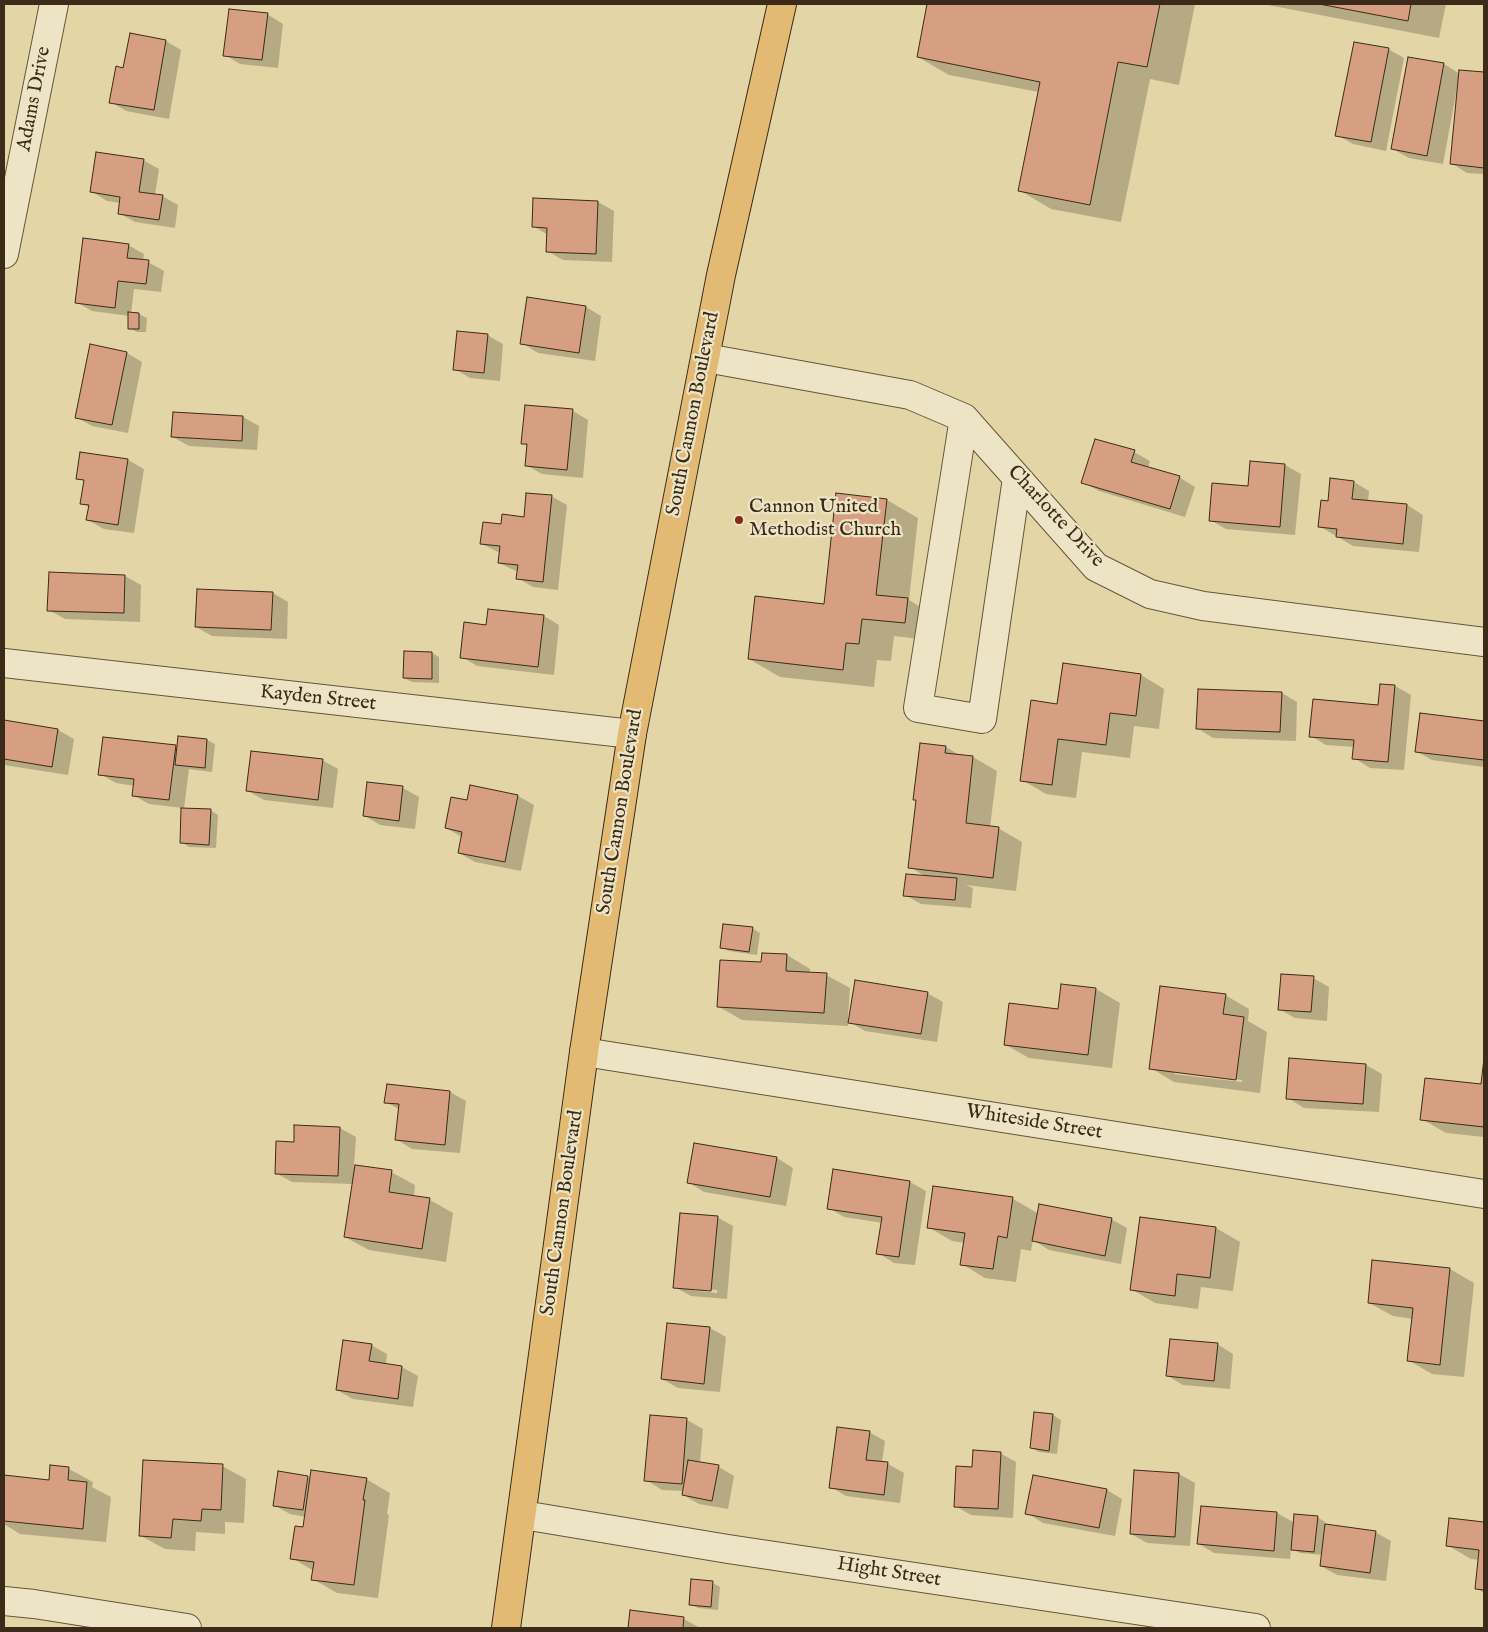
<!DOCTYPE html>
<style>
body{margin:0}
#map{position:relative;width:1488px;height:1632px;overflow:hidden;background:#e4d5a7;font-family:"IM FELL English",serif}
canvas{display:block}
.frame{position:absolute;inset:0;border:5px solid #3b2b18;pointer-events:none}
</style>
<div id="map">
<canvas width="1488" height="1632"></canvas>
<div class="frame"></div>
</div>
<script>
const c = document.querySelector('canvas').getContext('2d');
c.lineJoin = 'round';
function paint(path, color) {
  c.fillStyle = color;
  c.fill(path, 'evenodd');
}
function shape(rows) {
  const path = new Path2D();
  for (const r of rows) {
    path.moveTo(r[0], r[1]);
    for (let i = 2; i < r.length; i += 2) path.lineTo(r[i], r[i + 1]);
  }
  return path;
}
function trace(path, color, width, dash) {
  c.strokeStyle = color;
  c.lineWidth = width;
  c.lineCap = dash ? 'butt' : 'round';
  c.setLineDash(dash || []);
  c.stroke(path);
}
function label(font, color, halo, rows, align = 'center') {
  c.font = font + ' "IM FELL English",serif';
  c.lineWidth = 4.5;
  c.setLineDash([]);
  c.textBaseline = 'middle';
  c.strokeStyle = halo;
  c.fillStyle = color;
  for (const [text, x, y, turn = 0] of rows) {
    c.save();
    c.translate(x, y);
    c.rotate((+turn || 0) * Math.PI / 180);
    c.textAlign = isNaN(turn) ? turn : align;
    if (halo) c.strokeText(text, 0, 0);
    c.fillText(text, 0, 0);
    c.restore();
  }
}
paint(shape([
 [929,4,1195,4,1179,85,1150,79,1121,222,1051,209,1019,190,1039,92,949,75,918,57],
 [1263,4,1446,4,1439,38],
 [267,14,283,24,278,68,240,64,225,55],
 [166,41,181,50,169,119,126,111,111,102,124,69],
 [1388,49,1404,58,1386,151,1353,144,1337,135],
 [1444,64,1460,74,1460,71,1484,74,1484,174,1467,173,1451,163,1459,89,1457,88,1443,164,1409,158,1393,149],
 [143,160,159,169,155,195,162,196,178,205,175,228,135,222,119,213,121,203,107,201,91,191],
 [534,199,598,202,614,211,612,262,563,260,547,251,548,235,533,226],
 [128,245,144,254,143,261,148,262,164,271,161,292,134,289,131,314,139,314,147,318,146,332,137,332,129,328,129,316,92,311,76,302],
 [586,307,601,316,595,361,538,353,522,343],
 [487,335,503,344,500,381,470,378,455,369],
 [127,353,142,362,128,433,92,426,76,417],
 [573,411,588,420,583,478,542,474,526,465,528,446,522,443],
 [243,417,259,426,257,450,189,446,173,437],
 [1134,452,1150,461,1148,468,1179,477,1195,487,1185,517,1099,491,1083,482],
 [81,453,128,460,144,469,134,533,104,529,88,520,90,508,82,503,85,482,78,478],
 [1285,465,1301,474,1295,535,1226,529,1210,520],
 [1354,482,1369,491,1368,502,1407,505,1423,515,1419,552,1353,546,1319,526],
 [551,496,567,505,558,590,533,587,518,578,518,572,499,563,500,553,482,544,502,525,525,518],
 [887,500,918,518,909,600,939,618,936,641,894,636,891,661,877,660,874,687,780,677,749,659,825,605],
 [50,573,125,576,141,585,140,622,65,619,49,610],
 [273,593,288,602,287,639,212,636,196,627],
 [544,616,559,625,554,675,477,666,462,657,488,626],
 [432,653,439,657,439,683,412,682,404,678],
 [1141,675,1164,689,1159,729,1134,726,1130,758,1082,752,1076,798,1046,794,1022,780,1058,705],
 [1395,686,1411,695,1404,770,1370,768,1354,758,1355,747,1326,745,1311,736,1379,706],
 [1282,693,1297,702,1296,741,1213,738,1197,728],
 [1421,715,1484,722,1484,767,1432,760,1416,751],
 [4,722,58,730,74,739,68,775,4,765],
 [180,737,207,740,215,744,212,772,189,769,184,809,210,810,218,815,216,848,189,847,181,842,183,808,149,804,133,795,135,786,116,783,100,774,175,747,178,748],
 [946,747,961,756,973,757,997,771,990,827,998,828,1022,842,1016,891,966,885,973,888,971,908,921,904,905,895,926,877,910,867,917,801],
 [322,760,338,769,333,808,264,800,248,791],
 [471,787,518,796,534,805,521,871,475,862,459,853,462,837,446,828,468,801],
 [403,788,419,797,415,829,380,825,365,816],
 [752,928,760,933,757,955,729,951,721,947],
 [787,955,810,969,810,974,826,975,850,988,848,1019,927,993,943,1002,937,1042,865,1031,848,1021,848,1026,742,1020,719,1007],
 [1313,978,1329,987,1327,1021,1295,1018,1279,1009],
 [1096,989,1120,1003,1112,1068,1029,1058,1006,1045],
 [1225,995,1249,1009,1248,1021,1267,1032,1260,1093,1174,1082,1151,1068],
 [1174,1071,1242,1080,1242,1082,1174,1074],
 [1366,1065,1382,1074,1379,1112,1304,1108,1288,1098],
 [1484,1069,1484,1137,1446,1133,1422,1119,1482,1086],
 [388,1086,450,1092,466,1101,460,1153,412,1149,396,1139,400,1110,386,1102],
 [340,1128,356,1137,354,1166,391,1172,415,1185,414,1197,430,1200,453,1213,446,1262,369,1250,345,1237,353,1184,292,1182,276,1173,295,1143],
 [695,1144,777,1158,793,1168,786,1206,704,1192,688,1182],
 [834,1171,910,1182,926,1191,915,1265,894,1263,878,1253,883,1223,844,1217,829,1208],
 [934,1187,1013,1199,1039,1214,1111,1219,1127,1228,1121,1264,1049,1250,1033,1240,1031,1251,1021,1249,1016,1282,985,1278,962,1264,965,1243,952,1241,928,1227],
 [717,1217,733,1226,727,1299,691,1296,675,1287],
 [690,1288,717,1290,717,1293,690,1290],
 [1141,1218,1216,1228,1240,1242,1233,1291,1201,1287,1198,1309,1155,1303,1131,1289],
 [1450,1269,1474,1283,1464,1377,1432,1374,1408,1360,1413,1319,1393,1316,1369,1303],
 [710,1328,726,1337,720,1392,678,1388,662,1379],
 [1217,1344,1233,1354,1230,1389,1183,1385,1168,1376],
 [371,1345,387,1354,386,1365,402,1367,418,1376,413,1407,353,1399,337,1390],
 [1036,1413,1053,1415,1061,1420,1057,1454,1039,1452,1031,1448],
 [651,1417,687,1420,703,1429,700,1463,719,1467,734,1476,728,1509,699,1504,683,1495,684,1491,662,1490,646,1480],
 [869,1432,885,1441,882,1463,888,1464,904,1473,900,1503,846,1496,831,1487],
 [1000,1453,1016,1462,1013,1518,971,1515,955,1506,973,1469],
 [222,1466,246,1479,244,1523,225,1522,225,1534,196,1532,195,1551,165,1549,141,1536],
 [51,1467,69,1469,93,1482,92,1487,111,1497,106,1542,20,1534,4,1524,4,1476,50,1481],
 [1179,1474,1195,1483,1190,1546,1147,1543,1131,1534],
 [308,1477,311,1479,366,1479,390,1493,387,1514,389,1515,378,1598,337,1593,313,1579,314,1571,292,1558,304,1529,306,1517,290,1514,274,1505],
 [1107,1490,1122,1499,1115,1536,1043,1523,1027,1513],
 [1202,1507,1277,1513,1295,1523,1317,1517,1325,1522,1324,1525,1375,1532,1391,1541,1386,1581,1337,1575,1321,1566,1323,1555,1300,1553,1291,1548,1290,1559,1214,1553,1199,1544],
 [1450,1519,1484,1523,1484,1593,1476,1588,1479,1560,1471,1559,1447,1545],
 [713,1583,720,1587,718,1610,698,1608,690,1604],
 [631,1611,684,1619,700,1628,629,1628]
]), '#0003');
const building = shape([
 [927,4,1160,4,1147,67,1118,62,1090,205,1018,191,1040,82,917,57,927,4],
 [1319,4,1411,4,1408,21,1319,4],
 [229,9,268,13,262,60,223,56,229,9],
 [130,33,166,40,154,110,109,103,116,66,123,68,130,33],
 [1354,42,1389,48,1371,142,1335,136,1354,42],
 [1408,57,1444,63,1427,156,1391,149,1408,57],
 [1459,70,1484,72,1484,168,1450,164,1459,70],
 [96,152,144,159,139,192,163,195,159,220,118,214,120,197,90,192,96,152],
 [533,198,598,201,596,254,546,252,547,228,532,227,533,198],
 [83,238,129,244,127,258,149,260,146,284,118,281,115,308,75,303,83,238],
 [527,297,586,306,579,353,520,344,527,297],
 [128,312,139,313,139,329,128,329,128,312],
 [457,331,488,334,484,373,453,370,457,331],
 [90,344,127,352,112,425,75,418,90,344],
 [525,405,573,409,567,470,525,466,527,444,521,444,525,405],
 [173,412,243,416,242,441,171,437,173,412],
 [1095,439,1135,450,1131,462,1180,476,1170,509,1081,483,1095,439],
 [80,452,128,459,118,525,86,520,89,505,80,504,84,480,76,479,80,452],
 [1250,461,1285,464,1280,527,1209,521,1212,483,1248,486,1250,461],
 [1330,478,1354,481,1352,499,1407,504,1403,544,1336,537,1337,529,1318,527,1321,500,1328,501,1330,478],
 [526,493,552,495,543,582,516,579,518,565,498,563,500,546,480,544,483,522,501,524,502,514,524,517,526,493],
 [836,493,887,499,876,595,908,598,905,623,862,619,859,644,846,643,843,670,748,659,755,596,824,604,836,493],
 [49,572,125,575,124,613,47,611,49,572],
 [197,589,273,592,271,630,195,627,197,589],
 [488,609,544,615,538,667,460,658,464,622,486,625,488,609],
 [404,651,432,652,432,679,403,678,404,651],
 [1063,663,1141,674,1136,716,1110,713,1106,745,1058,739,1052,785,1020,781,1031,700,1057,704,1063,663],
 [1380,684,1395,685,1388,762,1352,759,1354,740,1309,737,1313,699,1378,705,1380,684],
 [1198,689,1282,692,1280,732,1196,729,1198,689],
 [1420,713,1484,721,1484,760,1415,752,1420,713],
 [4,720,58,729,52,767,4,759,4,720],
 [178,736,207,739,205,768,175,765,178,736],
 [103,737,176,745,169,800,132,796,134,779,98,775,103,737],
 [920,743,946,746,945,753,973,756,966,823,999,827,993,878,908,868,916,800,913,800,920,743],
 [251,751,323,759,318,800,246,791,251,751],
 [367,782,403,786,399,821,363,816,367,782],
 [470,785,518,795,505,862,458,853,462,832,445,828,451,797,467,800,470,785],
 [181,808,211,809,209,845,180,843,181,808],
 [906,874,957,878,955,900,903,896,906,874],
 [723,924,753,927,749,952,720,948,723,924],
 [762,953,787,954,786,971,827,973,824,1013,717,1007,720,960,761,962,762,953],
 [1281,974,1314,976,1311,1012,1278,1010,1281,974],
 [855,980,928,992,921,1034,848,1023,855,980],
 [1061,984,1096,988,1088,1055,1004,1045,1009,1003,1058,1009,1061,984],
 [1160,986,1226,994,1223,1014,1244,1017,1236,1080,1149,1069,1160,986],
 [1289,1058,1366,1064,1363,1104,1286,1099,1289,1058],
 [1484,1058,1484,1127,1420,1120,1425,1078,1481,1084,1484,1058],
 [387,1084,450,1091,445,1145,395,1140,399,1104,384,1103,387,1084],
 [294,1125,340,1127,338,1176,275,1174,276,1141,294,1142,294,1125],
 [694,1143,777,1157,770,1197,687,1183,694,1143],
 [355,1165,392,1170,389,1192,430,1198,422,1249,344,1237,355,1165],
 [833,1169,910,1181,899,1257,876,1254,882,1217,827,1209,833,1169],
 [933,1186,1013,1197,1007,1238,998,1236,993,1269,960,1265,965,1233,927,1228,933,1186],
 [1039,1204,1112,1218,1105,1256,1032,1241,1039,1204],
 [680,1213,718,1216,711,1291,673,1288,680,1213],
 [1140,1217,1216,1227,1210,1278,1177,1274,1175,1296,1130,1290,1140,1217],
 [1372,1260,1450,1268,1440,1365,1407,1361,1413,1308,1368,1303,1372,1260],
 [667,1323,710,1327,704,1384,661,1379,667,1323],
 [1170,1339,1218,1343,1214,1381,1166,1376,1170,1339],
 [343,1340,372,1344,369,1361,402,1366,398,1399,336,1390,343,1340],
 [1034,1412,1053,1414,1049,1451,1030,1448,1034,1412],
 [650,1415,687,1418,682,1484,644,1481,650,1415],
 [837,1427,870,1431,866,1460,888,1462,884,1495,829,1488,837,1427],
 [973,1450,1001,1452,998,1509,954,1507,956,1466,972,1467,973,1450],
 [143,1460,223,1464,221,1510,202,1509,201,1521,173,1519,171,1538,139,1536,143,1460],
 [688,1460,719,1465,712,1501,682,1495,688,1460],
 [50,1465,69,1467,68,1480,87,1482,83,1529,4,1521,4,1475,49,1480,50,1465],
 [311,1470,367,1478,363,1500,365,1500,354,1585,311,1580,314,1562,290,1559,295,1526,303,1527,311,1470],
 [1134,1470,1179,1473,1175,1537,1130,1534,1134,1470],
 [278,1471,308,1476,303,1510,273,1506,278,1471],
 [1033,1475,1107,1489,1099,1528,1025,1514,1033,1475],
 [1201,1506,1277,1512,1274,1551,1197,1544,1201,1506],
 [1294,1514,1318,1516,1314,1552,1291,1550,1294,1514],
 [1449,1518,1484,1522,1484,1590,1475,1589,1479,1550,1446,1546,1449,1518],
 [1325,1524,1376,1531,1370,1573,1320,1566,1325,1524],
 [691,1579,713,1581,711,1607,689,1605,691,1579],
 [630,1610,684,1617,683,1628,628,1628,630,1610]
]);
paint(building, '#d69f81');
trace(building, '#3b2b18', 1);
const minor = shape([
 [4,254,54,4],
 [706,358,910,395,964,418,1096,567,1150,594,1203,606,1484,642],
 [964,418,918,708,982,719,1017,478],
 [4,663,632,734],
 [584,1052,1484,1194],
 [523,1515,728,1549,1256,1628],
 [4,1601,34,1604,187,1628]
]);
const highway = shape([
 [506,1628,584,1052,632,734,721,275,782,4]
]);
trace(minor, '#65563c', 30);
trace(highway, '#3b2b18', 30);
trace(minor, '#ede4c6', 28);
trace(highway, '#e2ba74', 28);
for (const [x, y, r, color] of [
 [739,520,5,"#8f2418"]
]) {
  const dot = new Path2D();
  dot.arc(x, y, r, 0, 2 * Math.PI);
  c.fillStyle = color;
  c.fill(dot);
  trace(dot, '#ede4c6', 2);
}
label('20px', '#3b2b18', '#ede4c6', [
 ["Adams Drive",35,99,-79],
 ["South Cannon Boulevard",694,414,-79],
 ["Charlotte Drive",1055,517,47],
 ["Kayden Street",318,699,6],
 ["South Cannon Boulevard",621,812,-81],
 ["Whiteside Street",1034,1123,9],
 ["South Cannon Boulevard",563,1213,-82],
 ["Hight Street",889,1573,9]
]);
label('20px', '#3b2b18', '#ede4c6', [
 ["Cannon United",749,508],
 ["Methodist Church",749,531]
], 'left');
</script>
